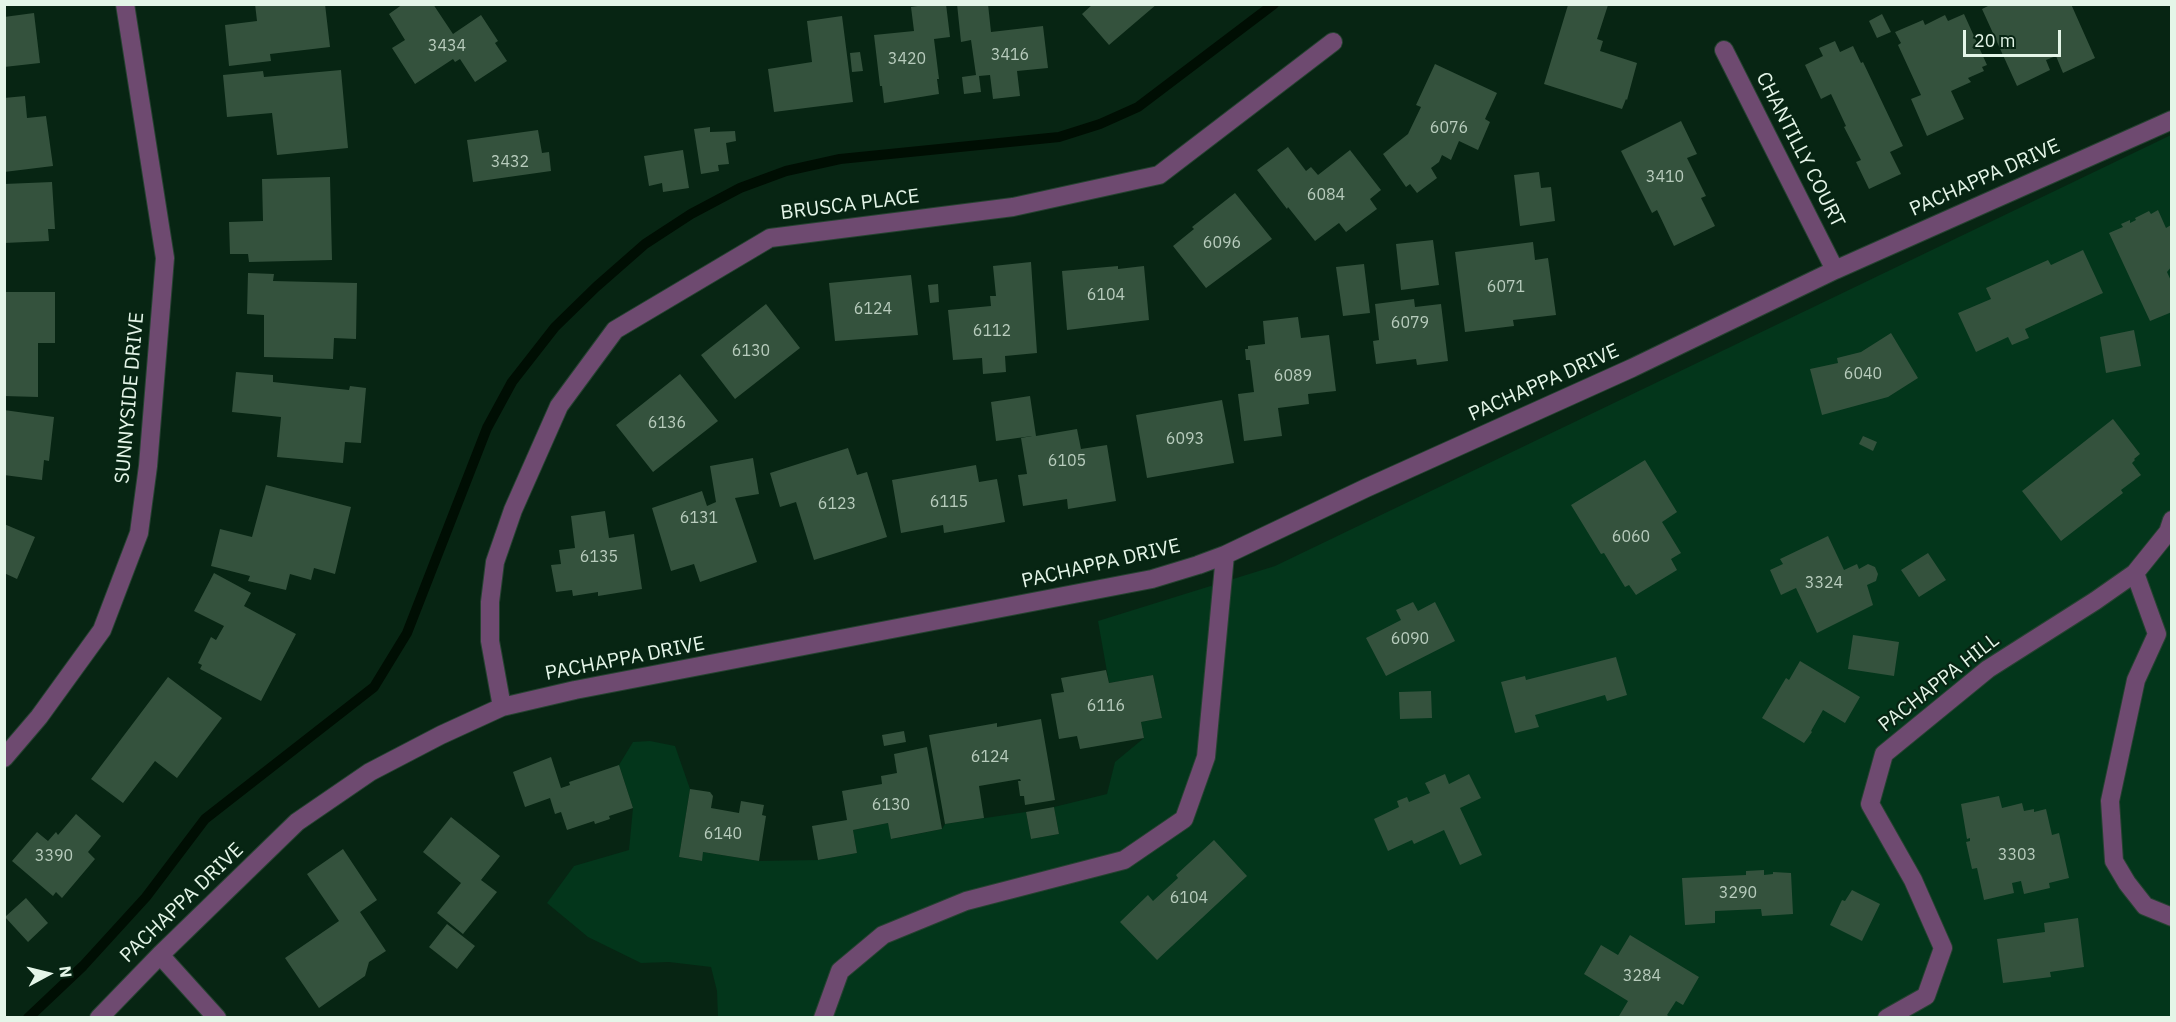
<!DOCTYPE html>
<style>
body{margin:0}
#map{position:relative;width:2176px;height:1022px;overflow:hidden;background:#072513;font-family:"IBM Plex Sans",sans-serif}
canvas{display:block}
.frame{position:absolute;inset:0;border:6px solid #e4f5e8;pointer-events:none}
.north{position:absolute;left:18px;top:944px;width:60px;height:60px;-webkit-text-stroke:4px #072513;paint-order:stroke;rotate:83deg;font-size:16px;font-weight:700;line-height:24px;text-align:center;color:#e4f5e8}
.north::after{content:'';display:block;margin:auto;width:21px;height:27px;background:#e4f5e8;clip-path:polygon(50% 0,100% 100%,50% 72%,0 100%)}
.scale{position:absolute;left:1963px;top:30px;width:98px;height:27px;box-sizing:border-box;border:3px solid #e4f5e8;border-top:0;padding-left:8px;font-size:18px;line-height:21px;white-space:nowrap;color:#e4f5e8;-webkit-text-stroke:4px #072513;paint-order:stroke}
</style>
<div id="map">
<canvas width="2176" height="1022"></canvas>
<div class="frame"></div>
<div class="north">N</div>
<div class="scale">20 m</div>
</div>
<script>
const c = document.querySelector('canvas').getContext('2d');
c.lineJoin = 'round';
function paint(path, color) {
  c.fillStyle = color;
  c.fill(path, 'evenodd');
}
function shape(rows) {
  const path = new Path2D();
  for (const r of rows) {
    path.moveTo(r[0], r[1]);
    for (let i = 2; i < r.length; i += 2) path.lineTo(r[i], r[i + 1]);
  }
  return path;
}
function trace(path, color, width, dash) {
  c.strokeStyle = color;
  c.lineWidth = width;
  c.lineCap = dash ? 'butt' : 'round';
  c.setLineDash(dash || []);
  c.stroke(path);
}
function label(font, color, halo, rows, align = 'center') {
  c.font = font + ' "IBM Plex Sans",sans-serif';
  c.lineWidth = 4.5;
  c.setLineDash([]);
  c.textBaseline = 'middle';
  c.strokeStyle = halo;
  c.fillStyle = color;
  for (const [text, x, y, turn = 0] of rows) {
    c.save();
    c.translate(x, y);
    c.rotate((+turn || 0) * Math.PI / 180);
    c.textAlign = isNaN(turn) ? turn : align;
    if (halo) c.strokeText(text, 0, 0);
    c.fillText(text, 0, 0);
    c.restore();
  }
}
paint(shape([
 [2171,135,2171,1017,718,1017,717,991,711,967,669,962,641,963,588,937,547,903,574,866,629,850,633,808,619,765,633,742,650,741,675,746,690,789,679,857,701,861,703,852,759,861,818,860,857,853,853,830,888,823,892,839,942,829,945,824,1026,812,1031,839,1059,834,1054,807,1107,794,1115,762,1144,738,1141,722,1162,718,1153,675,1109,683,1098,621,1275,566]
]), '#03361b');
trace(shape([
 [28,1018,83,966,146,897,205,819,374,687,407,633,487,428,512,382,555,327,596,287,645,244,691,214,740,188,786,171,840,159,1059,137,1100,124,1138,107,1274,4]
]), '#000e03', 10);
paint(shape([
 [255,4,325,4,330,47,270,54,271,61,229,66,225,25,257,21],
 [403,4,433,4,453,34,481,15,498,41,495,43,507,61,475,82,460,59,455,62,453,59,415,84,392,48,405,40,389,14],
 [931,4,946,4,950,37,934,39,939,79,937,79,939,94,884,103,882,86,880,86,874,35,914,31,911,7],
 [957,4,988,4,991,32,1043,26,1048,68,1017,71,1020,96,993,99,990,75,979,76,981,92,964,94,962,77,976,75,971,40,961,42],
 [1093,4,1157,4,1109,45,1082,14],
 [1992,4,2030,4,2030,6,2034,4,2071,4,2095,58,2063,73,2056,56,2046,60,2050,70,2017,86,1982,9],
 [1568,5,1608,5,1597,39,1603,41,1600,51,1637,63,1627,100,1626,99,1622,109,1544,84],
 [34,13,40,63,4,67,4,17],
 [1882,14,1891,32,1877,38,1869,21],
 [1964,14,1987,65,1982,67,1984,71,1968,78,1971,82,1951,91,1964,119,1927,136,1911,99,1921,95,1898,45,1901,43,1895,32,1923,20,1925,25,1945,15,1948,21],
 [842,16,853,102,774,112,768,69,812,62,807,21],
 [1835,41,1840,52,1853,46,1861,63,1863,62,1903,146,1890,152,1901,174,1869,189,1856,162,1861,160,1844,127,1846,126,1831,94,1821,99,1805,65,1823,56,1819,48],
 [860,52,863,71,852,72,850,53],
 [1435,64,1497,93,1485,119,1490,122,1478,150,1459,141,1451,160,1442,155,1439,162,1431,168,1437,178,1417,193,1410,184,1406,187,1383,154,1408,134,1421,107,1416,105],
 [341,70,348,148,277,155,272,113,227,117,223,75,263,71,264,77],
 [25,96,27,118,46,116,53,166,4,172,4,98],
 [1681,121,1697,154,1687,158,1706,196,1701,198,1715,226,1674,246,1657,210,1652,213,1621,151],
 [710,127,710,132,735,131,736,141,726,143,729,164,718,165,719,171,701,174,694,129],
 [538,130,542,153,549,152,551,171,473,182,467,140],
 [1288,147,1306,171,1311,167,1318,175,1350,150,1381,190,1370,199,1377,209,1346,232,1339,223,1315,241,1288,207,1287,209,1257,170],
 [683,150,689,188,663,192,662,183,649,186,644,156],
 [1539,172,1541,188,1551,187,1555,221,1520,226,1514,175],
 [330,177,332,260,249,262,248,254,230,254,229,222,263,221,262,179],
 [52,182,55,229,48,229,49,241,4,243,4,184],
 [1235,193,1272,239,1206,288,1173,246,1194,229,1192,227],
 [2158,210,2166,228,2171,225,2172,227,2172,266,2167,272,2172,283,2172,312,2150,321,2109,233,2123,227,2121,224,2130,220,2130,223,2136,220,2135,218,2149,211,2151,214],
 [1433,240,1439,285,1401,290,1396,244],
 [1533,242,1535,260,1548,258,1556,315,1513,320,1514,326,1465,332,1455,252],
 [2083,250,2103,293,2025,329,2029,338,2012,345,2008,337,1976,352,1958,313,1991,299,1986,288,2048,260,2051,265],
 [1031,262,1037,353,1005,356,1006,372,983,374,982,358,953,360,948,310,991,306,990,296,996,296,993,266],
 [1364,264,1370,313,1343,316,1336,267],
 [1118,266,1118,269,1144,266,1149,320,1067,330,1062,271],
 [248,273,274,274,273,281,357,283,356,339,334,338,333,359,264,357,264,315,247,314],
 [911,275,918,335,835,341,829,283],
 [938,284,939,302,930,303,928,285],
 [4,292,55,292,55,343,38,343,38,397,4,396],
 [1414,299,1415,307,1441,304,1448,361,1417,365,1416,359,1376,364,1373,341,1379,340,1375,304],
 [766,304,800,348,735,399,701,355],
 [1298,317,1301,338,1329,335,1336,391,1308,394,1309,404,1278,408,1282,436,1244,441,1238,394,1254,392,1250,360,1246,360,1245,349,1248,349,1248,346,1265,344,1263,321],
 [2134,330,2141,366,2106,373,2100,337],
 [1891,333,1918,378,1888,397,1822,415,1810,369,1838,363,1837,358,1861,352],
 [236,372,273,375,273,382,349,390,350,386,366,388,361,443,345,442,343,463,277,457,281,417,232,412],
 [680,374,718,421,653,472,616,425],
 [1030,396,1036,436,1077,429,1081,449,1107,445,1116,501,1068,509,1067,499,1023,506,1018,475,1027,474,1021,438,1032,436,996,441,991,402],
 [1222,400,1234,463,1147,478,1136,415],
 [4,410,54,417,49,461,44,460,42,480,4,475],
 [2113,419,2140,454,2134,459,2135,460,2132,463,2141,475,2121,490,2123,493,2061,541,2022,491],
 [1863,436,1877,442,1873,451,1859,444],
 [848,448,857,475,867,472,887,537,814,560,796,502,780,507,770,473],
 [753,458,759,494,735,498,757,562,700,582,694,564,671,571,652,508,702,491,707,506,716,502,710,466],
 [1645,460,1677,512,1662,522,1681,553,1671,559,1677,570,1636,595,1629,585,1625,587,1604,553,1601,554,1571,505],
 [976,465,979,482,997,479,1005,522,944,533,943,525,901,533,892,480],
 [266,485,351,507,335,574,314,568,311,580,290,574,286,590,248,581,250,576,211,566,220,529,252,537],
 [605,511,609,538,634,534,642,589,598,596,598,592,573,596,572,590,556,592,551,565,561,564,559,550,575,548,571,516],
 [4,524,35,537,17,579,4,573],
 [1828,536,1844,570,1857,564,1859,569,1868,564,1875,567,1878,574,1876,581,1867,585,1873,605,1817,633,1796,588,1781,595,1770,570,1783,564,1780,559],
 [1928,553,1946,580,1919,597,1901,570],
 [214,573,251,593,244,606,296,634,261,701,200,669,202,665,198,663,211,637,216,640,224,626,194,611],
 [1413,602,1418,611,1435,602,1455,641,1386,676,1366,638,1401,620,1396,610],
 [1853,635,1899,642,1894,676,1848,669],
 [1616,657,1627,695,1607,701,1605,695,1535,715,1539,727,1515,733,1501,682,1525,676,1526,680],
 [1800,661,1860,697,1845,723,1823,710,1811,731,1812,732,1804,743,1762,718,1786,678,1789,680],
 [1106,670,1109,683,1153,675,1162,718,1141,722,1144,738,1080,749,1077,736,1059,739,1051,694,1064,692,1061,678],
 [168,677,222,718,177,778,155,761,123,803,91,779],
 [1431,691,1432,718,1400,719,1399,692],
 [1041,719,1055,800,1025,805,1024,796,1020,796,1018,781,1021,781,1020,779,979,786,984,818,945,824,929,735,997,723,997,727],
 [904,731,906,742,884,746,882,735],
 [927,747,942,829,891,839,888,823,853,830,857,853,818,860,812,826,847,820,842,791,882,784,881,776,897,773,894,754],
 [551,757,561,788,570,785,569,782,619,765,633,808,609,816,610,819,595,824,594,821,567,830,561,812,555,814,550,798,525,807,513,772],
 [1445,774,1449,784,1469,774,1481,798,1460,808,1482,855,1460,865,1444,830,1414,844,1412,840,1388,851,1374,819,1399,807,1397,801,1407,797,1409,802,1430,793,1425,783],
 [690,789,710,792,713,796,711,808,739,813,741,801,764,805,762,815,766,816,759,861,703,852,702,861,679,857],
 [1999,796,2002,808,2022,803,2024,811,2034,809,2034,812,2046,809,2052,835,2059,833,2069,878,2049,883,2050,888,2024,894,2021,881,2012,883,2014,893,1984,900,1977,868,1972,869,1966,842,1970,841,1970,838,1967,839,1961,804],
 [1054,807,1059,834,1031,839,1026,812],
 [76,814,101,836,88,852,95,859,62,898,56,892,53,896,12,861,37,832,48,841,56,832,58,835],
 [451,817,500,856,481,880,497,892,463,934,437,913,461,883,423,852],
 [1214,840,1247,876,1157,960,1120,922,1148,895,1153,901,1178,878,1176,875],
 [343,849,377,900,360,912,386,951,369,962,365,976,319,1008,285,958,339,921,307,874],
 [1764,870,1764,875,1773,874,1773,872,1791,873,1793,914,1762,916,1761,909,1715,911,1715,923,1685,925,1682,878,1746,875,1746,871],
 [1852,890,1880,904,1862,941,1830,925,1842,900,1845,901],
 [26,898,48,923,28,942,5,917],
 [2078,918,2084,967,2050,972,2051,977,2003,983,1997,939,2045,932,2044,923],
 [447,924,475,946,457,969,429,947],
 [1630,935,1699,977,1683,1005,1676,1001,1667,1015,1671,1018,1621,1018,1619,1016,1628,1001,1584,974,1601,945,1618,955]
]), '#34523d');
const minor = shape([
 [1724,50,1835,270],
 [2135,573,2157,634,2136,680,2110,801,2114,861,2127,883,2145,906,2172,917],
 [502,707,490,641,490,602,495,562,513,510,559,406,615,330,770,238,1013,207,1159,175,1333,42],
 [4,758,39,717,102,630,139,533,148,466,165,258,125,4],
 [160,955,217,1018],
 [99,1018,160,955,297,822,370,772,441,735,502,707,575,690,1152,579,1198,565,1225,555,1366,488,1632,368,1835,270,2172,120],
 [823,1018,840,971,883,935,966,901,1124,860,1184,819,1206,757,1225,555],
 [1887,1018,1926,996,1943,948,1913,880,1870,804,1884,754,1988,669,2095,601,2135,573,2168,532,2172,520]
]);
trace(minor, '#264231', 20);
trace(minor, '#6e4a70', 18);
label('16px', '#b8ccbd', null, [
 ["3434",447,46],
 ["3416",1010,55],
 ["3420",907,59],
 ["6076",1449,128],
 ["3432",510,162],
 ["3410",1665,177],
 ["6084",1326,195],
 ["6096",1222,243],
 ["6071",1506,287],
 ["6104",1106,295],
 ["6124",873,309],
 ["6079",1410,323],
 ["6112",992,331],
 ["6130",751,351],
 ["6040",1863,374],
 ["6089",1293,376],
 ["6136",667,423],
 ["6093",1185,439],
 ["6105",1067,461],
 ["6115",949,502],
 ["6123",837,504],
 ["6131",699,518],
 ["6060",1631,537],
 ["6135",599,557],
 ["3324",1824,583],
 ["6090",1410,639],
 ["6116",1106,706],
 ["6124",990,757],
 ["6130",891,805],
 ["6140",723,834],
 ["3303",2017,855],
 ["3390",54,856],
 ["3290",1738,893],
 ["6104",1189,898],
 ["3284",1642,976]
]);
label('20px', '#e4f5e8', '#072513', [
 ["CHANTILLY COURT",1800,150,63],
 ["PACHAPPA DRIVE",1985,178,-24],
 ["BRUSCA PLACE",850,205,-7],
 ["PACHAPPA DRIVE",1544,383,-24],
 ["SUNNYSIDE DRIVE",130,398,-85],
 ["PACHAPPA DRIVE",1101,564,-13],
 ["PACHAPPA DRIVE",625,659,-11],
 ["PACHAPPA HILL",1939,683,-38],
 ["PACHAPPA DRIVE",182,903,-44]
]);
</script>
